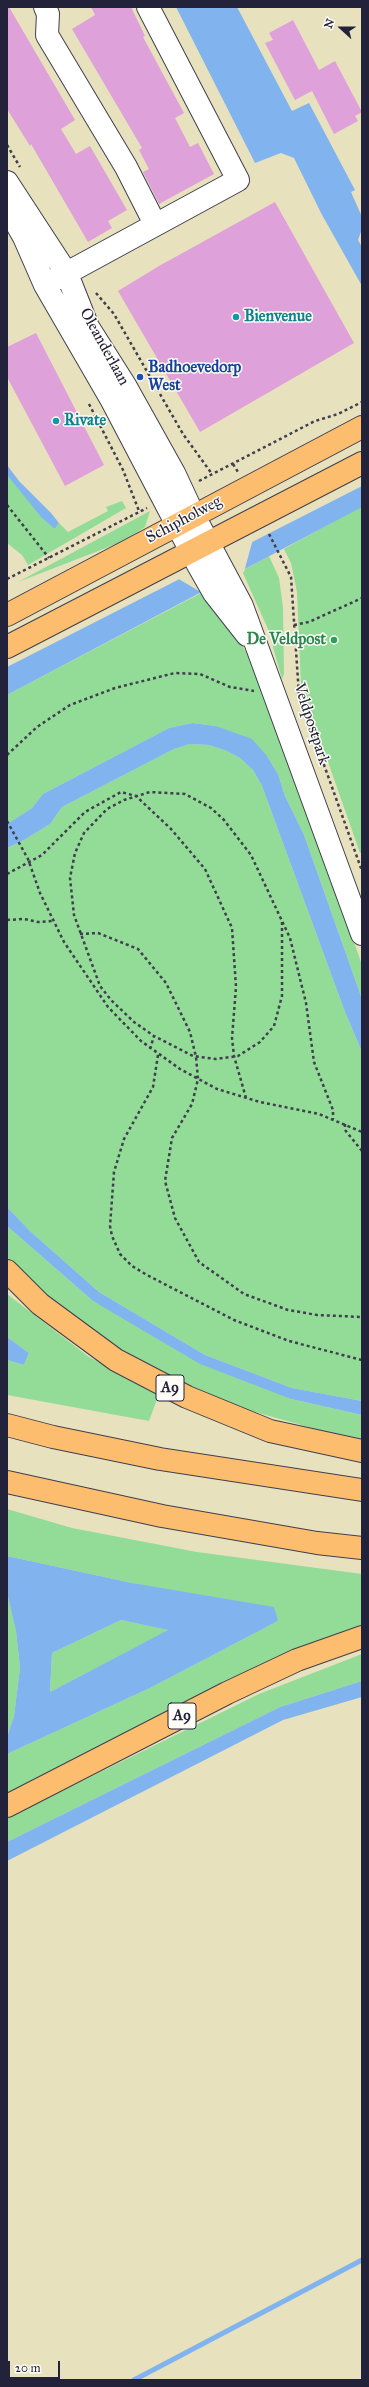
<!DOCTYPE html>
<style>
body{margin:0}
#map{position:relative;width:369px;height:2387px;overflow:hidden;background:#e7e1bd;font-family:"IM FELL Great Primer",serif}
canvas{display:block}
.frame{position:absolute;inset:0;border:8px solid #22223b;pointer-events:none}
.north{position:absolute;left:321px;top:8px;width:40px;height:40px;-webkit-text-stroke:3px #fdfcf7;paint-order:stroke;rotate:291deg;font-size:11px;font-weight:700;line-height:16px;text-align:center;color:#22223b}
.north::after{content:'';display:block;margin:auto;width:14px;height:18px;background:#22223b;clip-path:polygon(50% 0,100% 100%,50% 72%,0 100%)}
.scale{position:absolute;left:8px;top:2361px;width:52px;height:18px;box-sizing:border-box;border:2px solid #22223b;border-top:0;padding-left:5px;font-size:12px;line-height:14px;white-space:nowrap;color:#22223b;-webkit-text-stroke:3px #fdfcf7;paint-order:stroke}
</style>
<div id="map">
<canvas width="369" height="2387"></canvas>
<div class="frame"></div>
<div class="north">N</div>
<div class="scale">20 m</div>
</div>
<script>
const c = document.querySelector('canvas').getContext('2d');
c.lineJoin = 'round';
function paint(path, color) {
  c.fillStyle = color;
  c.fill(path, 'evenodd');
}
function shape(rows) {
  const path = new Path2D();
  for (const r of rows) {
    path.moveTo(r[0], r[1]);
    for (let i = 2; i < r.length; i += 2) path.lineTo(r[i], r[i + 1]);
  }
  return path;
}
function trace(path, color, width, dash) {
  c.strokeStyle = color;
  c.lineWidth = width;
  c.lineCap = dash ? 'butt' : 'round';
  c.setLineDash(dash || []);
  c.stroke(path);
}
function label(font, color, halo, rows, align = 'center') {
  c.font = font + ' "IM FELL Great Primer",serif';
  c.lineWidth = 3;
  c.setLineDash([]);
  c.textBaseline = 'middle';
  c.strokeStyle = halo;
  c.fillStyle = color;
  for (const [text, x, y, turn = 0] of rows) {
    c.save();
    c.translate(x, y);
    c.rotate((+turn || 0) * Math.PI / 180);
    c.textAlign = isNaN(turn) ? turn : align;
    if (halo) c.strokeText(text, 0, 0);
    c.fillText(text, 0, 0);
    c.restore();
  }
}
paint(shape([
 [7,475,55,529,59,523,68,532,108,511,106,507,122,501,126,508,28,565,22,555,7,543],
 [362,506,362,852,360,853,301,685,297,592,291,563,284,549],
 [150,511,145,527,124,541,18,582],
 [269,556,279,578,283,607,284,674,282,679,268,629,242,571],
 [201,593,231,629,262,676,362,965,362,999,304,835,285,796,278,774,267,756,216,726,192,723,169,728,43,794,32,808,7,824,7,695],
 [190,744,209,745,227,751,240,758,253,770,262,786,345,1012,362,1052,362,1401,292,1388,205,1355,99,1292,30,1231,7,1207,7,848,24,840,50,824,62,807,174,749],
 [7,1226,93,1301,291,1399,362,1415,362,1439,319,1430,241,1408,175,1380,101,1339,35,1289,7,1263],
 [7,1294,89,1357,159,1394,149,1421,7,1395,7,1360,24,1365,29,1353,7,1337],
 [7,1509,72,1528,197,1552,362,1574,362,1631,7,1800,7,1754,150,1688,278,1621,132,1583,7,1556],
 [7,1593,16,1631,20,1668,14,1716,7,1737],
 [121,1620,169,1630,50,1692,52,1653],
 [362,1654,362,1681,280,1707,7,1842,7,1818,259,1694]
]), '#93dc97');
paint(shape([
 [176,7,237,7,292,111,309,103,355,190,351,192,362,217,362,229,358,240,362,247,362,286,321,213,294,158,281,153,255,163],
 [7,465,19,481,51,513,59,523,55,529,42,518,7,475],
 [362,486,362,507,7,695,7,667],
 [192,723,216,726,252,739,267,756,278,774,285,796,304,835,362,999,362,1052,345,1012,262,786,253,770,240,758,227,751,209,745,190,744,174,749,62,807,50,824,24,840,7,848,7,824,32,808,43,794,169,728],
 [7,1207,30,1231,99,1292,205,1355,292,1388,362,1401,362,1415,291,1399,200,1364,93,1301,7,1226],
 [7,1337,29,1353,24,1365,7,1360],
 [7,1556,132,1583,274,1607,278,1621,150,1688,7,1754,7,1737,14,1716,20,1668,16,1631,7,1593],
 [121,1620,168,1630,50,1692,52,1653],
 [362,1681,362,1697,283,1720,7,1861,7,1842,280,1707]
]), '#81b4ee');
paint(shape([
 [253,539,244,572,204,594,177,578]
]), '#e7e1bd');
trace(shape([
 [134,2380,362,2260]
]), '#81b4ee', 5);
paint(shape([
 [7,7,9,7,75,120,61,129,76,154,90,146,127,210,108,221,112,228,88,242,31,144,30,146,7,109],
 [91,7,131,7,145,36,143,37,184,113,175,118,190,147,198,143,214,174,159,204,143,172,149,169,139,150,142,148,72,29,95,15],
 [293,20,319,70,335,61,362,112,355,116,358,121,334,134,312,91,295,100,265,43,273,40,269,33],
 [275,202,354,343,200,432,118,291,159,266],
 [36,333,104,465,65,486,7,377,7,347]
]), '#dfa1d9');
const minor = shape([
 [45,7,48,14,47,35,126,167,155,224],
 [7,182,67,274,88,327,126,387,174,473,194,516,242,606,362,934],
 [11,214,24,237,45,285,111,399,197,563,214,593,247,635],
 [54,280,238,180,148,7]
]);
const major = shape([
 [7,615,362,427],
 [7,647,362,463]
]);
const highway = shape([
 [7,1271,40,1304,116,1360,187,1397,270,1431,362,1451],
 [7,1425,53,1437,160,1459,362,1490],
 [7,1482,162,1516,317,1543,362,1548],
 [7,1806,227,1693,297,1660,362,1637]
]);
trace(minor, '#403f4e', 24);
trace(major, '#403f4e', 24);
trace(highway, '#403f4e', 24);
trace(shape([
 [7,145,20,167],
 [96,293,114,314,183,434,212,474],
 [89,404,123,470,139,511],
 [233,464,238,472],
 [199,481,315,421,338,414,362,402],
 [7,505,49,558],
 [269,534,291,577,299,695,362,871],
 [7,579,147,508],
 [294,625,309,622,362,598],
 [7,755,37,727,70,705,115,688,175,673,200,674,230,687,254,691],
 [7,821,28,859,40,893,64,942,108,1007,141,1041,180,1069,217,1089,260,1102,319,1114,362,1132],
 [7,874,42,855,85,812,121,792,136,796,171,829,205,869,232,928,236,987,232,1038,234,1056,246,1098],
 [7,920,24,919,38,922,53,921],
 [282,922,282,996,274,1026,260,1042,238,1056,216,1059,193,1056,154,1036,134,1022,111,1000,100,986,74,915,70,878,75,853,84,833,107,809,124,800,150,792,185,794,211,808,224,820,251,855,290,938,306,1003,314,1062,333,1110,333,1119],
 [80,934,98,933,138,949,166,983,190,1032,196,1057,198,1079,192,1104,172,1138,165,1181,175,1218,199,1262,244,1294,288,1310,317,1315,362,1317],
 [150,1049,154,1036],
 [158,1055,153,1087,124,1139,114,1172,110,1226,112,1236,120,1254,132,1266,147,1275,234,1320,289,1341,362,1360],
 [345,1124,345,1130,362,1151]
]), '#403f4e', 2.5, [3, 3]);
trace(minor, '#fff', 22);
trace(major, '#fcbd6f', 22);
trace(highway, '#fcbd6f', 22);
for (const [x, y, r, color] of [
 [236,317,4,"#0f9aa8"],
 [140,377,4,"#1a4fb4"],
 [56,421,4,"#0f9aa8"],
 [334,640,4,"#2e9e5b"]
]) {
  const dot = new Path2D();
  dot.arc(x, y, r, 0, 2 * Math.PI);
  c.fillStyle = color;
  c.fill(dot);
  trace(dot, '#fdfcf7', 1.5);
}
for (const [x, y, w] of [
 [170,1388,28],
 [182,1716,28]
]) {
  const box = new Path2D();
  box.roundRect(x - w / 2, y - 13, w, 26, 3);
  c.fillStyle = '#fdfcf7';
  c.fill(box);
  trace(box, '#22223b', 1);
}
label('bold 15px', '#22223b', null, [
 ["A9",170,1388],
 ["A9",182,1716]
]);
label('bold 16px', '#0d838f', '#fdfcf7', [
 ["Bienvenue",244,317],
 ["Rivate",64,421]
], 'left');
label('16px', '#22223b', '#fdfcf7', [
 ["Oleanderlaan",104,347,61],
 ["Schipholweg",184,520,-28],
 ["Veldpostpark",311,724,72]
]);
label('bold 16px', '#164399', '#fdfcf7', [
 ["Badhoevedorp",148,368],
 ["West",148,386]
], 'left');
label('bold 16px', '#27864d', '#fdfcf7', [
 ["De Veldpost",326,640]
], 'right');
</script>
